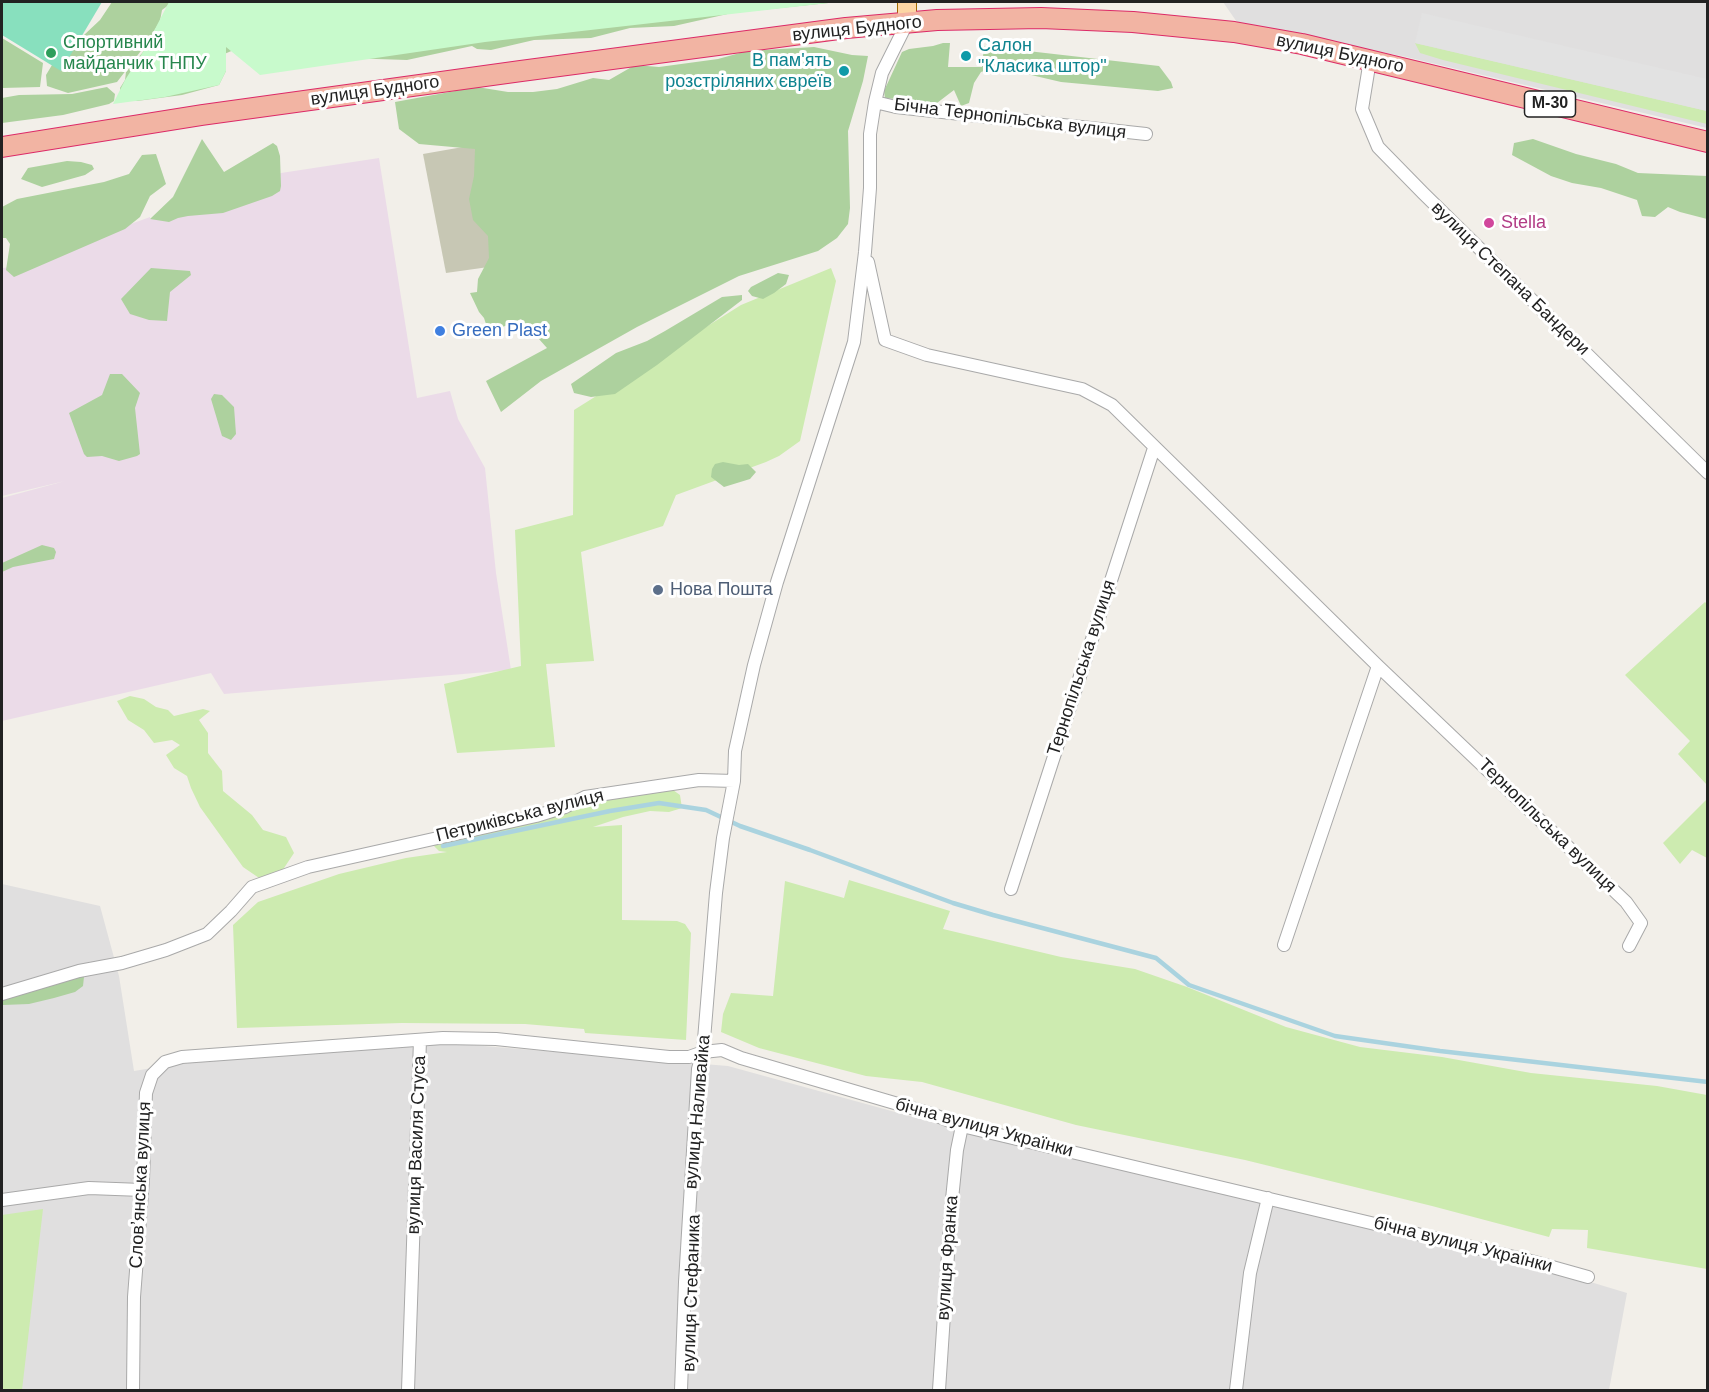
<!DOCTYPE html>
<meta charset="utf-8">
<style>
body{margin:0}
#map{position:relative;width:1709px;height:1392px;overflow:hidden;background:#f2efe9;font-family:Arial,sans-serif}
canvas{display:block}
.frame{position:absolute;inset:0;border:3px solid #222;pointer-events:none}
</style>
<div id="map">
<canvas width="1709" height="1392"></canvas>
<div class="frame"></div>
</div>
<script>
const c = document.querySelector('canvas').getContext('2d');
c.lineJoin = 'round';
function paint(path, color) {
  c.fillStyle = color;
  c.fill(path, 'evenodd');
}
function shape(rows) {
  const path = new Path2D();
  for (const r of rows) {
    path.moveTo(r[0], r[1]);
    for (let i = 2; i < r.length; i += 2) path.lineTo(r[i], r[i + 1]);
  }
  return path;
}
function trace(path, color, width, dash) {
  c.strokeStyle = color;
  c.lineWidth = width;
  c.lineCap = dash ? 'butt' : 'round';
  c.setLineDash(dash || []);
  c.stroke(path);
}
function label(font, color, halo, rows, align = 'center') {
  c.font = font + ' Arial,sans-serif';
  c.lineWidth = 6;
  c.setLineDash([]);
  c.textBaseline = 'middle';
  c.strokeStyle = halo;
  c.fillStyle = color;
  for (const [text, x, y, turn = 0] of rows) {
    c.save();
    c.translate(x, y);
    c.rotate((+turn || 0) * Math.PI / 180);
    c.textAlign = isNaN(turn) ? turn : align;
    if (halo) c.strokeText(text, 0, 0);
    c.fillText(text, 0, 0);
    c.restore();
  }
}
paint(shape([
 [1223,2,1707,2,1707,128,1402,56,1239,25],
 [2,884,100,906,119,976,134,1071,176,1064,447,1043,728,1066,975,1134,1544,1268,1627,1293,1609,1390,2,1390]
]), '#e0dfdf');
paint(shape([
 [379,158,417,398,450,391,458,419,485,468,496,573,511,670,224,694,211,673,2,721,2,498,65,481,2,496,2,268,13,267,150,217,150,219,268,175]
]), '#ebdbe8');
paint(shape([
 [497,141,524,262,446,273,423,154]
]), '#c7c7b4');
paint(shape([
 [1415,43,1707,111,1707,124,1443,60,1420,53],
 [831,268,836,281,800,441,779,456,766,462,676,495,663,526,581,552,594,661,546,664,555,747,457,753,444,684,521,666,515,530,573,515,574,410,741,305],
 [1705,602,1708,605,1707,785,1678,754,1690,741,1625,675],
 [130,696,144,699,156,707,168,710,174,716,203,709,210,711,199,720,208,733,208,753,222,771,223,791,252,815,263,830,286,837,294,853,280,874,262,880,243,867,200,807,191,788,187,776,174,768,166,755,180,745,172,740,154,743,144,730,128,720,117,701],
 [666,785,680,795,682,808,669,812,650,811,623,817,593,827,622,825,622,920,677,921,685,924,691,933,686,1040,585,1033,584,1029,525,1024,402,1023,237,1028,233,925,258,902,339,874,406,858,447,852,439,851,434,846,440,839,583,803],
 [1707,799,1707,858,1692,850,1680,864,1663,843],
 [849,880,950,911,943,929,1061,957,1135,969,1187,987,1286,1027,1360,1047,1442,1057,1531,1073,1657,1086,1707,1095,1707,1269,1587,1248,1588,1230,1552,1229,1549,1237,1432,1206,1245,1160,1076,1125,922,1082,866,1076,759,1048,721,1032,723,1014,731,993,773,996,785,881,844,898],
 [43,1209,22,1390,2,1390,2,1215]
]), '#cdebb0');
paint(shape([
 [112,2,838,2,732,13,674,26,630,28,591,38,534,40,491,50,477,49,472,46,407,60,346,58,243,46,222,55,226,71,219,85,182,95,137,101,130,99,122,96,120,88,125,80,126,72,143,52,170,4,162,10,160,21,147,43,117,82,68,93,47,86,46,75,52,65,100,20],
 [2,38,43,63,40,87,2,88],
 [943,43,950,43,948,67,982,67,984,46,1159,66,1171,82,1173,88,1158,91,1061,82,997,67,981,72,974,83,969,103,961,106,954,90,937,103,885,98,884,91,902,52,909,49,933,46],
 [814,47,852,55,868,56,863,81,848,131,850,208,848,224,837,238,818,251,739,276,637,327,541,381,501,412,486,381,547,348,521,319,489,333,484,318,479,312,470,293,477,292,478,279,489,258,488,236,473,220,469,199,474,176,475,149,419,144,399,129,395,102,477,87,508,92,533,92,557,89,593,78,609,80,635,65,659,67,718,59,747,51],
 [107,87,115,94,114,101,109,104,63,115,2,123,2,98,19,95,72,94],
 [202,139,224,172,273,143,277,146,280,156,281,186,280,191,272,196,223,213,188,216,178,218,169,222,150,219,173,197],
 [1533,139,1576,154,1616,164,1638,173,1707,176,1707,219,1680,212,1668,207,1655,217,1642,216,1637,200,1601,188,1572,183,1551,176,1512,155,1514,143],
 [156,154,166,184,150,196,140,217,125,229,14,277,6,270,10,244,6,238,2,238,2,207,17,199,104,182,129,174,142,155],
 [67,161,81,162,92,165,94,169,85,175,42,187,21,179,28,168],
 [151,268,190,271,191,275,170,292,167,321,149,320,130,314,121,299],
 [778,273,789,275,786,284,774,293,763,299,752,296,748,291,751,287],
 [742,295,742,300,657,365,615,394,591,397,574,393,571,384,616,353,647,341,665,331,722,297],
 [110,374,122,374,140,393,135,408,140,454,137,456,119,461,102,456,87,457,84,454,69,413,102,395],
 [214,394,222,395,234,407,236,434,231,440,222,436,211,399],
 [723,462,739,465,748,464,756,472,750,479,724,487,711,477,712,469,715,464],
 [42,545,54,548,56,552,54,559,13,567,2,572,2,563],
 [60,977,84,977,83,986,75,992,54,998,29,1004,3,1005,2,996]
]), '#add19e');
paint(shape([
 [169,2,837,2,485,42,260,75,226,47,226,71,219,85,165,97,113,104,125,80,143,52]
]), '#c8facc');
paint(shape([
 [2,2,102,2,61,71,2,35]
]), '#88e0be');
paint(shape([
 [1422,13,1707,79,1707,111,1415,43]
]), '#e2e2e2');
trace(shape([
 [443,846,610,811,659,803,706,810,740,826,810,850,953,903,993,915,1156,958,1189,985,1335,1036,1440,1051,1708,1082]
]), '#aad3df', 4.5);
const minor = shape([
 [1370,60,1362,109,1378,147,1423,193,1708,473],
 [875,102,896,107,1146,134],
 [868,262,885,340,927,355,1082,389,1112,405,1378,666,1626,902,1641,923,1629,946],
 [1011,889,1154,448],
 [1284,945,1378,666],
 [2,994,79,971,122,963,166,950,207,934,231,911,252,887,308,867,536,816,565,807,585,797,699,780,734,781],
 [2,1200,89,1188,142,1190],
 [133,1390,134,1297,143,1180,146,1093,152,1075,165,1062,182,1057,443,1038,496,1039,669,1057,689,1057,703,1052,722,1050,741,1058,932,1114,962,1126,1531,1261,1588,1277],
 [408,1390,420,1040],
 [681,1390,685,1282,698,1069,703,1052,716,893,723,838,734,781,735,751,754,665,777,582,854,342,865,252,870,188,870,134,875,102,882,73,907,23],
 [939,1390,951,1209,957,1150,962,1126],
 [1236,1390,1250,1273,1268,1198]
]);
const primary = shape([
 [907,23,907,2]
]);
const trunk = shape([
 [2,147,202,115,521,71,846,28,937,20,1041,18,1133,22,1234,32,1302,44,1708,142]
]);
trace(minor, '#a9a9a9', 14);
trace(primary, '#a06b00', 20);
trace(trunk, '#dc2a67', 22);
trace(minor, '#fff', 12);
trace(primary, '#fcd6a4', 18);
trace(trunk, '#f2b4a3', 20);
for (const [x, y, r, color] of [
 [51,53,6,"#2e9e5b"],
 [966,56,6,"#0f9aa8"],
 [844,71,6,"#0f9aa8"],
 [1489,223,6,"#d1479c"],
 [440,331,6,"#3f7fe0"],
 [658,590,6,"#5c6f8a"]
]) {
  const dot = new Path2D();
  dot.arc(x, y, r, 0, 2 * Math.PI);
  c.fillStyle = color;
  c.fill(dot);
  trace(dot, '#fff', 2);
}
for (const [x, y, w] of [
 [1550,104,51]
]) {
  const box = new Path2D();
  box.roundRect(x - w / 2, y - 13, w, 26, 4.5);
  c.fillStyle = '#fff';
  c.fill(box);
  trace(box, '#222', 1.5);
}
label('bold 16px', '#222', null, [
 ["М-30",1550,104]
]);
label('18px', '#222', '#fff', [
 ["вулиця Будного",857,29,-6],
 ["вулиця Будного",1340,54,12],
 ["вулиця Будного",375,91,-8],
 ["Бічна Тернопільська вулиця",1010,119,7],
 ["вулиця Степана Бандери",1510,279,44],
 ["Тернопільська вулиця",1082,668,-72],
 ["Петриківська вулиця",520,816,-14],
 ["Тернопільська вулиця",1547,826,44],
 ["вулиця Наливайка",698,1112,-85],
 ["бічна вулиця Українки",984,1128,15],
 ["вулиця Василя Стуса",417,1145,-88],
 ["Словʼянська вулиця",141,1185,-87],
 ["бічна вулиця Українки",1463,1245,14],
 ["вулиця Франка",948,1258,-86],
 ["вулиця Стефаника",692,1293,-88]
]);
label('18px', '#27864d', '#fff', [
 ["Спортивний",63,43],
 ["майданчик ТНПУ",63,64]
], 'left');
label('18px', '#0d838f', '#fff', [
 ["Салон",978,46],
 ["\"Класика штор\"",978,67],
 ["В пам'ять",832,61,"right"],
 ["розстріляних євреїв",832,82,"right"]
], 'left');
label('18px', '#b23c85', '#fff', [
 ["Stella",1501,223]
], 'left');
label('18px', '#366cbe', '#fff', [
 ["Green Plast",452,331]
], 'left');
label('18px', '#4e5e75', '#fff', [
 ["Нова Пошта",670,590]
], 'left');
</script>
